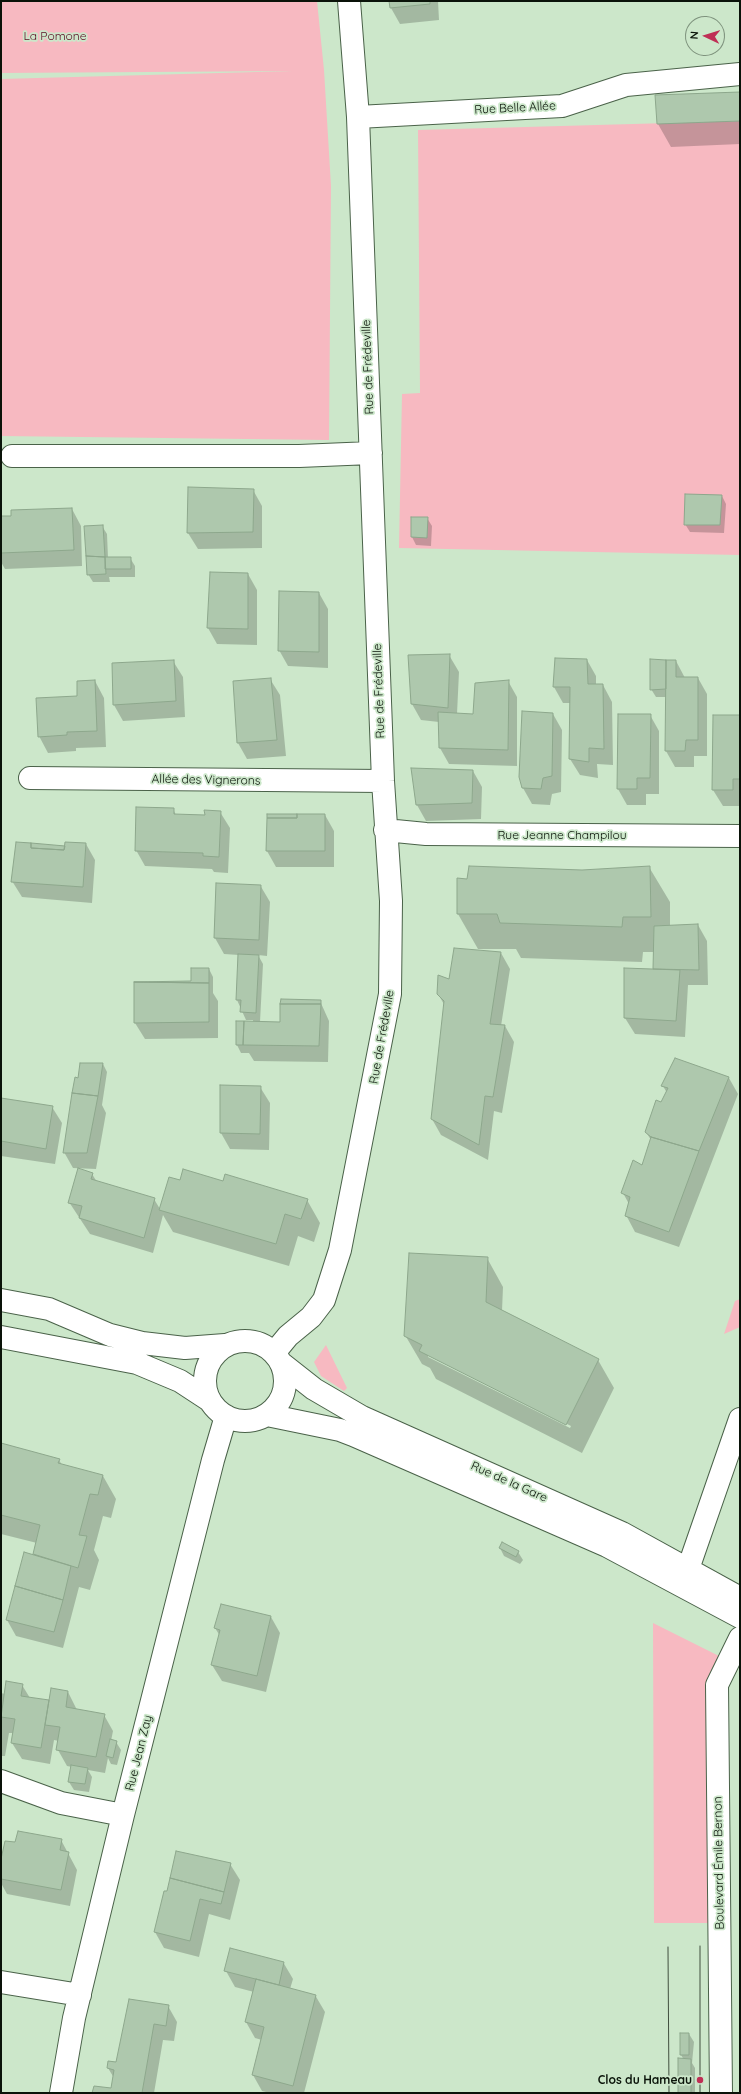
<!DOCTYPE html>
<meta charset="utf-8">
<style>
body{margin:0}
#map{position:relative;width:741px;height:2094px;overflow:hidden;background:#cce7ca;font-family:Quicksand,sans-serif}
canvas{display:block}
.frame{position:absolute;inset:0;border:2px solid #0a1309;pointer-events:none}
.north{position:absolute;left:685px;top:16px;width:40px;height:40px;box-sizing:border-box;background:#cce7ca;border:1px solid #7e927d;border-radius:50%;rotate:274deg;font-size:11px;font-weight:700;line-height:16px;text-align:center;color:#0a1309}
.north::after{content:'';display:block;margin:auto;width:14px;height:18px;background:#bf2f55;clip-path:polygon(50% 0,100% 100%,50% 72%,0 100%)}
</style>
<div id="map">
<canvas width="741" height="2094"></canvas>
<div class="frame"></div>
<div class="north">N</div>
</div>
<script>
const c = document.querySelector('canvas').getContext('2d');
c.lineJoin = 'round';
function paint(path, color) {
  c.fillStyle = color;
  c.fill(path, 'evenodd');
}
function shape(rows) {
  const path = new Path2D();
  for (const r of rows) {
    if (r.length === 3) {
      path.moveTo(r[0] + r[2], r[1]);
      path.arc(r[0], r[1], r[2], 0, 2 * Math.PI);
      continue;
    }
    path.moveTo(r[0], r[1]);
    for (let i = 2; i < r.length; i += 2) path.lineTo(r[i], r[i + 1]);
  }
  return path;
}
function trace(path, color, width, dash) {
  c.strokeStyle = color;
  c.lineWidth = width;
  c.lineCap = dash ? 'butt' : 'round';
  c.setLineDash(dash || []);
  c.stroke(path);
}
function label(font, color, halo, rows, align = 'center') {
  c.font = font + ' Quicksand,sans-serif';
  c.lineWidth = 3.5;
  c.setLineDash([]);
  c.textBaseline = 'middle';
  c.strokeStyle = halo;
  c.fillStyle = color;
  for (const [text, x, y, turn = 0] of rows) {
    c.save();
    c.translate(x, y);
    c.rotate((+turn || 0) * Math.PI / 180);
    c.textAlign = isNaN(turn) ? turn : align;
    if (halo) c.strokeText(text, 0, 0);
    c.fillText(text, 0, 0);
    c.restore();
  }
}
paint(shape([
 [1,1,317,1,324,70,331,186,329,440,1,436,1,79,293,71,1,73],
 [740,121,740,555,399,548,402,394,420,393,418,130],
 [740,1299,740,1327,724,1334,735,1301],
 [326,1345,347,1388,344,1391,321,1376,314,1362],
 [653,1623,721,1657,710,1923,654,1923]
]), '#f7b9c1');
paint(shape([
 [390,1,438,1,439,20,400,24,391,8],
 [740,93,740,144,671,147,658,124],
 [253,490,262,506,262,548,198,549,188,533],
 [722,496,726,504,724,533,690,532,685,524],
 [72,509,81,526,82,566,5,569,1,562,1,517],
 [427,518,432,526,431,546,416,545,412,537],
 [102,526,107,534,108,558,130,558,135,566,135,577,109,577,110,582,93,582,88,574],
 [248,574,257,590,257,645,217,644,208,628],
 [319,593,328,609,328,668,288,666,279,650],
 [449,655,459,672,457,714,474,715,508,681,517,697,517,766,449,764,440,748,439,722,421,720,412,704],
 [587,660,596,676,596,685,603,685,612,702,613,765,597,764,598,778,580,775,570,759,571,703,563,703,554,687],
 [173,661,183,677,185,717,123,721,114,705],
 [676,661,685,678,698,678,707,694,707,756,694,756,694,767,675,767,666,751,667,697,656,697,651,689],
 [270,679,280,695,286,756,247,759,238,743,234,682],
 [95,681,104,698,106,747,76,748,76,751,48,753,39,736],
 [553,714,562,730,561,792,552,794,550,805,532,804,523,788],
 [650,715,659,731,659,794,646,794,646,805,627,805,618,789],
 [740,716,740,806,723,806,713,790],
 [412,769,473,771,482,787,481,819,426,821,417,805],
 [173,809,176,815,206,816,220,812,230,828,228,873,214,872,212,869,145,866,136,850],
 [325,815,334,831,334,867,276,867,267,851],
 [86,844,95,860,92,903,22,897,12,881,66,847],
 [649,867,670,902,670,926,698,925,707,941,708,985,688,985,685,1037,635,1034,625,1018,625,969,654,970,655,952,643,952,642,962,521,958,516,949,478,949,458,914,468,880],
 [260,885,270,902,267,956,258,955,263,964,260,1022,281,1023,320,1001,329,1021,328,1062,254,1061,249,1053,241,1053,237,1045,237,1022,253,1022,253,1020,246,1020,237,1000,239,955,224,954,215,938],
 [501,953,510,969,501,1026,505,1026,514,1042,502,1113,494,1111,488,1160,441,1135,432,1119,445,1006,438,994,450,981],
 [209,969,213,977,213,993,218,1001,218,1038,145,1039,135,1023,135,983,192,982],
 [676,1059,729,1078,738,1094,679,1247,635,1232,626,1215,629,1204,623,1193,643,1166,651,1140,646,1132,667,1093,663,1086],
 [81,1064,103,1064,107,1072,102,1105,106,1113,96,1169,73,1168,64,1152],
 [221,1086,260,1087,270,1103,269,1150,230,1149,221,1133],
 [1,1099,52,1107,62,1123,55,1164,1,1156],
 [92,1174,97,1182,154,1199,160,1209,180,1182,224,1182,307,1200,320,1223,314,1242,298,1236,289,1266,173,1232,163,1215,153,1253,90,1234,69,1202],
 [487,1258,503,1287,502,1311,598,1360,614,1388,582,1453,436,1379,430,1368,422,1364,405,1335],
 [428,1354,571,1426,570,1428,428,1357],
 [1,1444,59,1460,62,1465,103,1476,116,1499,111,1518,103,1516,94,1550,99,1560,90,1590,79,1587,63,1648,16,1636,7,1620,35,1557,34,1554,37,1543,1,1534],
 [500,1548,518,1552,523,1560,520,1564,504,1556],
 [271,1617,280,1633,266,1692,222,1681,212,1665,220,1636,215,1628],
 [22,1685,30,1698,50,1702,68,1692,77,1710,104,1715,113,1731,111,1741,116,1742,121,1750,117,1765,111,1764,108,1758,105,1773,88,1770,92,1777,89,1792,74,1790,69,1782,72,1767,67,1766,58,1750,59,1741,54,1740,50,1764,22,1759,12,1743,14,1733,9,1733,5,1756,1,1756,1,1693,5,1694],
 [61,1840,77,1870,70,1906,7,1894,1,1883,1,1864,16,1844],
 [230,1864,240,1880,230,1920,209,1914,199,1957,164,1948,155,1932,168,1892],
 [283,1962,293,1979,290,1989,315,1995,325,2012,304,2093,270,2093,262,2091,253,2075,262,2040,255,2038,246,2022,254,1992,235,1987,226,1971],
 [168,2006,177,2022,174,2041,163,2040,154,2093,93,2093,112,2090,114,2078,108,2068,116,2063],
 [689,2034,694,2042,692,2063,695,2068,695,2093,679,2093,684,2060,681,2055]
]), '#0003');
const building = shape([
 [389,1,430,1,430,4,390,8,389,1],
 [740,92,740,121,657,124,655,95,740,92],
 [188,487,254,489,253,532,187,533,188,487],
 [685,494,722,495,720,525,684,525,685,494],
 [72,508,74,550,1,553,1,516,11,516,11,510,72,508],
 [411,517,428,517,427,538,411,537,411,517],
 [103,525,105,557,86,556,84,526,103,525],
 [86,556,105,557,106,574,87,575,86,556],
 [105,557,131,557,131,569,105,569,105,557],
 [210,572,248,573,248,629,207,628,210,572],
 [279,591,319,592,319,652,278,651,279,591],
 [450,654,448,708,411,704,408,655,450,654],
 [555,658,587,659,588,684,603,684,604,749,589,748,589,762,569,759,570,687,553,687,555,658],
 [650,659,666,660,666,689,650,690,650,659],
 [174,660,176,701,113,705,112,663,174,660],
 [666,660,676,660,676,677,698,677,698,740,686,740,685,751,665,751,666,660],
 [271,678,277,740,237,743,233,681,271,678],
 [95,680,97,731,67,732,67,735,38,737,36,698,77,696,77,681,95,680],
 [509,680,508,750,439,748,438,712,473,714,475,683,509,680],
 [522,711,553,713,552,776,543,778,541,789,522,788,519,777,522,711],
 [618,714,651,714,650,778,637,778,637,789,617,789,618,714],
 [713,715,740,715,740,779,733,779,733,790,712,790,713,715],
 [411,768,473,770,472,803,416,805,411,768],
 [136,807,174,808,174,814,205,815,204,810,221,811,219,857,203,856,203,853,135,851,136,807],
 [267,814,297,814,297,818,267,818,267,814],
 [297,814,325,814,325,851,266,851,267,818,297,818,297,814],
 [16,842,31,843,31,848,64,850,65,842,86,843,83,887,11,882,16,842],
 [31,843,65,846,64,850,31,848,31,843],
 [469,866,582,870,650,866,651,917,623,917,622,927,500,923,497,914,457,914,457,878,467,879,469,866],
 [216,883,261,885,259,940,214,938,216,883],
 [698,924,699,970,653,969,654,926,698,924],
 [454,948,501,952,490,1024,505,1025,493,1097,485,1096,479,1145,431,1119,444,1001,437,994,438,975,449,979,454,948],
 [238,954,259,955,256,1013,240,1012,241,1000,236,1000,238,954],
 [191,968,209,968,209,983,134,982,191,981,191,968],
 [624,968,680,970,676,1021,624,1018,624,968],
 [134,982,209,983,209,1022,134,1023,134,982],
 [281,999,321,1000,321,1004,280,1004,281,999],
 [280,1004,321,1004,319,1046,243,1045,244,1021,280,1022,280,1004],
 [236,1021,244,1021,243,1045,236,1045,236,1021],
 [675,1058,729,1077,699,1151,651,1137,645,1132,656,1100,661,1102,668,1088,661,1086,675,1058],
 [80,1063,103,1063,98,1096,72,1093,75,1077,78,1078,80,1063],
 [220,1085,261,1086,260,1134,220,1133,220,1085],
 [72,1093,98,1096,87,1153,63,1153,72,1093],
 [1,1098,53,1106,46,1149,1,1141,1,1098],
 [651,1137,699,1151,669,1232,625,1216,630,1197,621,1193,633,1160,642,1165,651,1137],
 [78,1168,93,1173,91,1179,155,1198,144,1238,79,1218,82,1206,68,1203,78,1168],
 [183,1169,223,1181,225,1174,308,1199,301,1219,285,1214,276,1244,159,1210,169,1177,180,1180,183,1169],
 [409,1253,488,1257,486,1302,599,1359,566,1425,419,1351,422,1345,404,1336,409,1253],
 [1,1443,60,1459,58,1463,103,1475,98,1495,90,1494,79,1535,87,1536,78,1568,33,1554,40,1525,1,1515,1,1443],
 [502,1542,519,1551,516,1557,499,1548,502,1542],
 [24,1552,71,1566,63,1600,15,1586,24,1552],
 [15,1586,63,1600,54,1632,6,1620,15,1586],
 [221,1604,271,1616,257,1676,211,1665,220,1630,214,1628,221,1604],
 [6,1681,23,1684,21,1696,49,1700,41,1748,11,1743,15,1719,1,1717,6,1681],
 [51,1688,68,1691,66,1707,105,1714,96,1757,56,1750,60,1727,45,1725,51,1688],
 [110,1739,117,1741,113,1758,106,1756,110,1739],
 [71,1765,88,1768,85,1784,68,1782,71,1765],
 [18,1831,62,1839,60,1850,69,1852,61,1890,1,1879,1,1859,5,1841,15,1842,18,1831],
 [176,1851,231,1863,224,1892,170,1878,176,1851],
 [170,1878,224,1892,221,1904,200,1899,190,1941,154,1932,164,1891,167,1891,170,1878],
 [230,1948,284,1962,279,1985,224,1971,230,1948],
 [256,1979,316,1995,293,2086,252,2075,264,2027,245,2022,256,1979],
 [129,1999,169,2005,166,2026,154,2024,142,2093,92,2093,94,2086,111,2088,114,2070,107,2068,108,2061,116,2062,129,1999],
 [680,2033,689,2033,689,2055,680,2055,680,2033],
 [678,2058,691,2059,691,2093,678,2093,678,2058]
]);
paint(building, '#aec8ad');
trace(building, '#8da78c', 1);
const minor = shape([
 [358,117,562,106,626,85,740,74],
 [12,456,299,456,371,453],
 [30,778,383,781],
 [385,830,426,834,740,836],
 [1,1300,49,1309,110,1335,142,1343,185,1348,225,1345],
 [1,1337,137,1363,180,1381,209,1400],
 [245,1381,40],
 [274,1353,288,1336,311,1317,324,1300,340,1250,390,994,391,901,383,781,358,117,349,1],
 [281,1363,314,1389,362,1417,622,1533,740,1598],
 [267,1415,340,1430,353,1435,607,1546,740,1617],
 [681,1582,688,1569,740,1419],
 [1,1781,61,1803,123,1815],
 [1,1982,80,1995],
 [61,2093,74,2018,123,1815,213,1460,226,1416],
 [721,2093,717,1685,740,1638]
]);
trace(minor, '#4a6249', 24);
trace(minor, '#fff', 22);
trace(shape([
 [700,1946,700,2093],
 [668,1947,669,2093]
]), '#414f3f', 1);
for (const [x, y, r, color] of [
 [700,2080,4,"#bf2f55"]
]) {
  const dot = new Path2D();
  dot.arc(x, y, r, 0, 2 * Math.PI);
  c.fillStyle = color;
  c.fill(dot);
  trace(dot, '#cce7ca', 1.5);
}
label('12px', '#5c0b23', '#cce7ca', [
 ["La Pomone",55,36]
]);
label('12px', '#0a1309', '#cce7ca', [
 ["Rue Belle Allée",515,108,-3],
 ["Rue de Frédeville",368,367,-92],
 ["Rue de Frédeville",379,691,-92],
 ["Allée des Vignerons",206,780,1],
 ["Rue Jeanne Champilou",562,835],
 ["Rue de Frédeville",382,1037,-80],
 ["Rue de la Gare",509,1482,24],
 ["Rue Jean Zay",139,1753,-76],
 ["Boulevard Émile Bernon",719,1863,-91]
]);
label('bold 12px', '#0a1309', '#cce7ca', [
 ["Clos du Hameau",692,2080]
], 'right');
</script>
